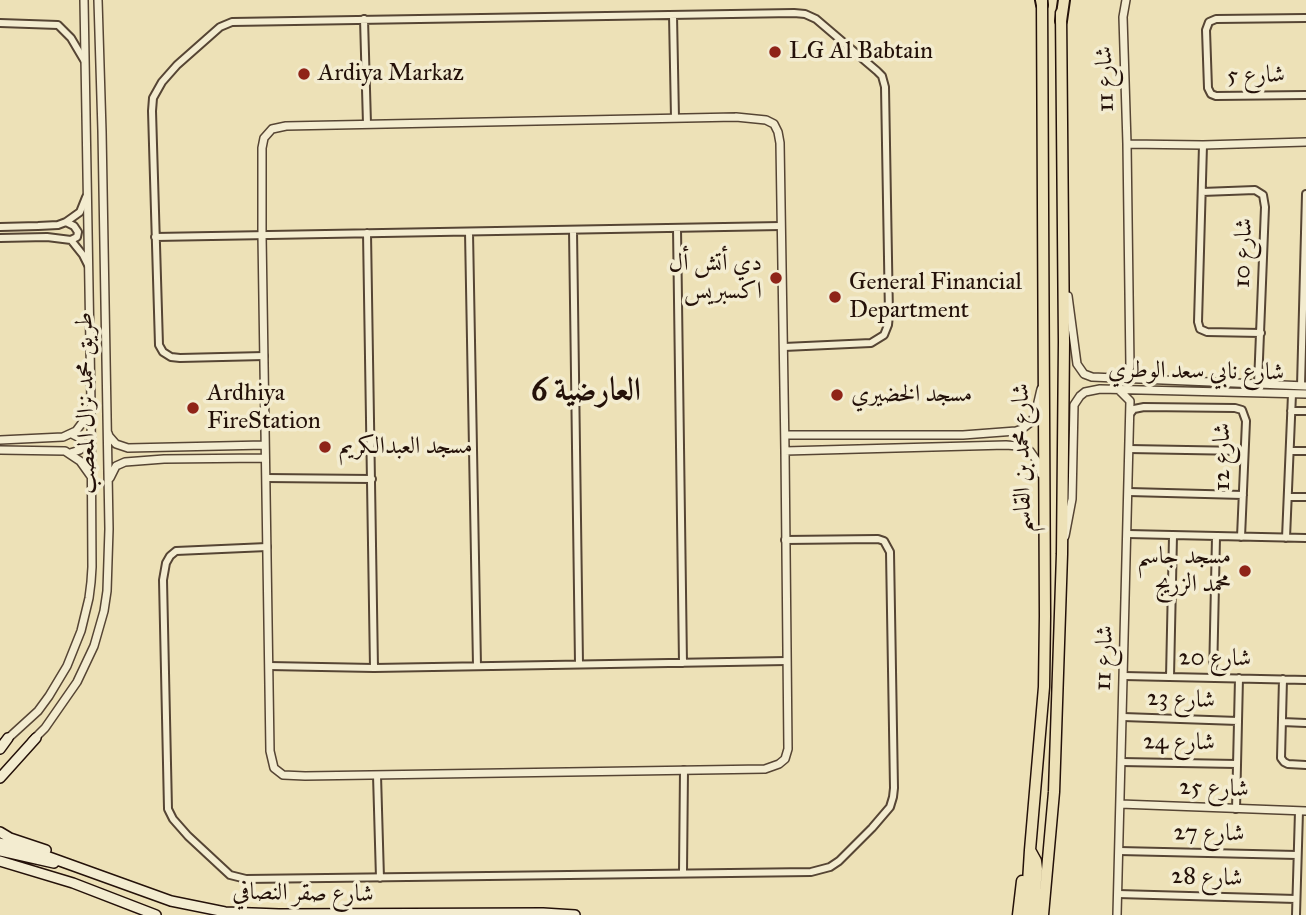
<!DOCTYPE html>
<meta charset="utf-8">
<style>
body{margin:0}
canvas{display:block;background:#ede1b7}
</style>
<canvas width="1306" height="915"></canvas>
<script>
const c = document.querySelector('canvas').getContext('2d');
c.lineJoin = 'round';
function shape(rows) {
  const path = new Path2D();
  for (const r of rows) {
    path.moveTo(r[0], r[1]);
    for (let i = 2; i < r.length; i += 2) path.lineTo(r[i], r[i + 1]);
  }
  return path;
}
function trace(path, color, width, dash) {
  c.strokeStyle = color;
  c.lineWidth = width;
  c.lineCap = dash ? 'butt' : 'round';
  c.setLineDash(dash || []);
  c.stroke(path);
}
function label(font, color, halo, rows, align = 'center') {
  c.font = font + ' "IM FELL Great Primer",Amiri,serif';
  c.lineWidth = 7;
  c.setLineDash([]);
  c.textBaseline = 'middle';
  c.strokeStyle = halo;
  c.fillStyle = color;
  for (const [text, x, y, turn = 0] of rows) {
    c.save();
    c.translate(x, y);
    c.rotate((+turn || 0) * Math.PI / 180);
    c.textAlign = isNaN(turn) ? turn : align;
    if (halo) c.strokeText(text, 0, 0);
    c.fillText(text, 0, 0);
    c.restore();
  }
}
const minor = shape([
 [673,15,675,118],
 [1306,18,1216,19,1209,22,1206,30,1208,88,1211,94,1216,96,1306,95],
 [364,19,367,124],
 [0,23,58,25,71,38,84,60],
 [1203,145,1198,322,1200,329,1207,332,1261,333],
 [1202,192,1255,190,1263,195,1265,207,1258,384],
 [66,222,74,226,78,232,77,237,71,240],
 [0,227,38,226,58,225,66,222,80,212,86,197],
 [677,228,683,663],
 [573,230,579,664],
 [469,232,477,666],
 [367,233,374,668],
 [155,237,781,226],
 [0,238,47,237,71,240,83,255,88,265],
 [264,356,180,358,171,357,163,352,159,345,152,111,153,98,162,82,177,65,220,27,232,22,794,13,805,14,816,19,877,71,882,76,885,87,889,315,888,325,884,335,871,343,784,347],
 [1301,386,1306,194],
 [1291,411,1306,411],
 [1130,414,1134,409,1144,407,1235,408,1242,410,1246,421,1241,537],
 [1129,449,1244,451],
 [1290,451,1306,451],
 [266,478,372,479],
 [1129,492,1243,495],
 [1288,497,1306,497],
 [1128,534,1306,538],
 [1286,538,1292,394],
 [267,547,176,551,170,556,166,563,163,580,168,809,173,819,188,836,230,875,246,879,811,872,830,867,839,861,872,828,890,807,893,797,894,788,890,552,884,541,878,539,785,540],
 [269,666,374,668,787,661],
 [1124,676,1306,680],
 [1170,677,1173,536],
 [1213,678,1216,537],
 [1283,679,1281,758,1284,762,1288,764,1306,765],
 [1123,717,1238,721],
 [1282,722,1306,723],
 [1121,762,1237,764],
 [377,775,380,878],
 [1236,809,1239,678],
 [1119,851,1297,855],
 [683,872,684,770],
 [1118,894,1296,899],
 [1296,915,1299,811]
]);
const tertiary = shape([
 [736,117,766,120,774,124,778,132,780,143,785,451,788,749,785,759,779,764,765,769,305,776,283,775,274,768,270,751,262,235,262,148,264,138,272,129,286,126,736,117],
 [1127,144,1203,145,1306,142],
 [1068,296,1077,364,1084,374,1092,377,1306,386],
 [1123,379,1130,367,1127,144,1123,17,1126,0],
 [108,433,109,436,116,444,128,448,265,445],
 [785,435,963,435,1016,431,1022,429,1031,422,1035,415,1041,389],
 [0,440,63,437,76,431,85,419,89,410],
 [0,450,65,451,80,461,90,475],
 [785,451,1006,445,1018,446,1030,451,1037,461,1041,474],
 [70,453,80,450,82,445,80,438,72,434],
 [110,478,116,466,125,462,164,459,265,458],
 [1065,536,1072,499,1074,405,1080,396,1085,392,1100,389,1306,394],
 [32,741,45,728,77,682,94,646,104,611,107,591,109,529,102,131,98,0],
 [4,742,38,711,49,696,67,666,81,631,89,598,91,582,92,567,91,403,84,0],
 [1120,804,1306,811],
 [1117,915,1130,401,1119,390]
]);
const secondary = shape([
 [0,749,8,738],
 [0,778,36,738],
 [0,832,10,838,46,850],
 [0,843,35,852,171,901,225,912,279,914,543,913,575,915],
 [0,851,54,863],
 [0,861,73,883,156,915]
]);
const primary = shape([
 [1030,850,1036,861,1037,869,1033,915],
 [1018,915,1022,881],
 [1026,915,1030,850,1044,687,1045,616,1042,0],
 [1043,915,1054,792,1062,554,1064,342,1061,13]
]);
const motorway = shape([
 [1041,0,1042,5],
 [1061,21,1064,0]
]);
trace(minor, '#564534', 10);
trace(tertiary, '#564534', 10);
trace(secondary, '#241109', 12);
trace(primary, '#241109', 13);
trace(motorway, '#241109', 14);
trace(minor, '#f3ecd0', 6);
trace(tertiary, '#f3ecd0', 7);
trace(secondary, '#f3ecd0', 9);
trace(primary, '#ede1b7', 10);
trace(motorway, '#ede1b7', 10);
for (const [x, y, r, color] of [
 [775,52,7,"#8f2418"],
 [304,74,7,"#8f2418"],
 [776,278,7,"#8f2418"],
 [835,297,7,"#8f2418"],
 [837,395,7,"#8f2418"],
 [193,408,7,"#8f2418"],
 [325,447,7,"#8f2418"],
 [1245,571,7,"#8f2418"]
]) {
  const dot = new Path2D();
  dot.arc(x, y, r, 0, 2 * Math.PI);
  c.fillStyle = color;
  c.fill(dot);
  trace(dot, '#f3ecd0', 2.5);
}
label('24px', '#241109', '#f3ecd0', [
 ["LG Al Babtain",789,52],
 ["Ardiya Markaz",318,74],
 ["دي أتش أل",762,264,"right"],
 ["اكسبريس",762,292,"right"],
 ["General Financial",849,283],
 ["Department",849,311],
 ["Ardhiya",207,394],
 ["FireStation",207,422],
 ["مسجد الخضيري",851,395],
 ["مسجد العبدالكريم",339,447],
 ["مسجد جاسم",1231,557,"right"],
 ["محمد الزريج",1231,585,"right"]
], 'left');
label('24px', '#241109', '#f3ecd0', [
 ["شارع 5",1256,76,-1],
 ["شارع 11",1106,79,-92],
 ["شارع 10",1244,253,-88],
 ["شارع نابي سعد الوطري",1196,372,1],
 ["طريق محمد نزال المعصب",87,403,-91],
 ["شارع 12",1223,457,-90],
 ["شارع محمد بن القاسم",1023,458,-91],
 ["شارع 11",1105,658,-88],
 ["شارع 20",1215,659,1],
 ["شارع 23",1181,700,2],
 ["شارع 24",1179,743,1],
 ["شارع 25",1214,789,2],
 ["شارع 27",1209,834,1],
 ["شارع 28",1207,878,2],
 ["شارع صقر النصافي",303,894,1]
]);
label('bold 32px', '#241109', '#f3ecd0', [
 ["العارضية 6",586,392]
]);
</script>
